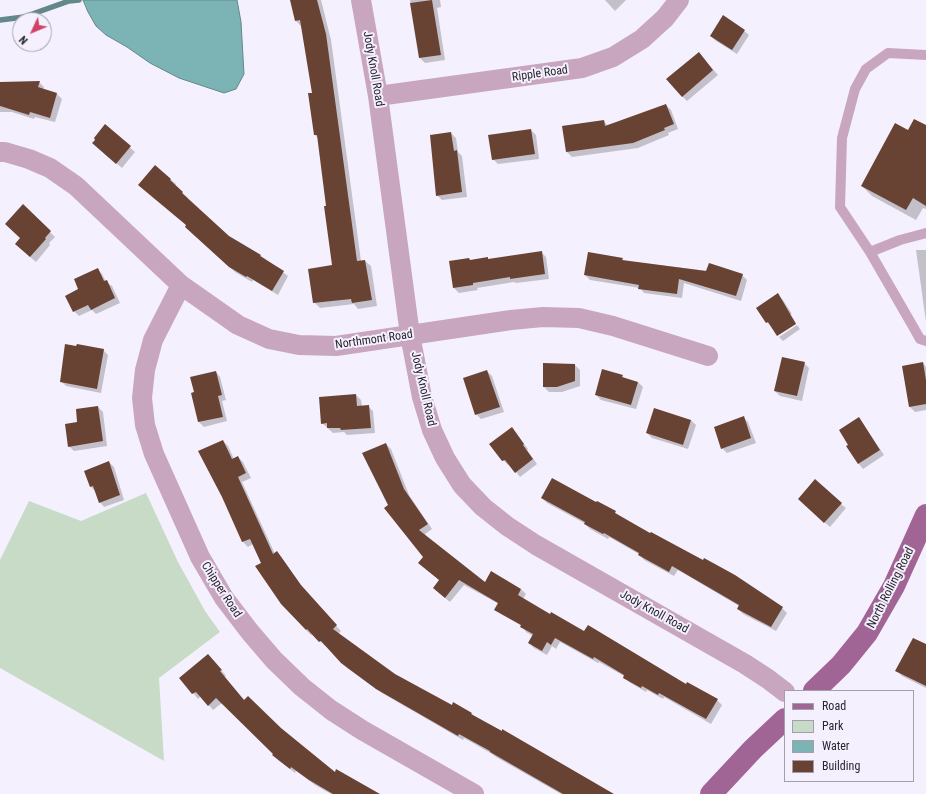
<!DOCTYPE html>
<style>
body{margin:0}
#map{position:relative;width:926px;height:794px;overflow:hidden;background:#f5f0fd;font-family:"Roboto Condensed",sans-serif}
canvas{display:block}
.legend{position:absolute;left:784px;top:690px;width:130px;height:92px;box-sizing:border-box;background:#f5f0fd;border:1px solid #a39faa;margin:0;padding:5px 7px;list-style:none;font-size:12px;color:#28252d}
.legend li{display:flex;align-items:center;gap:8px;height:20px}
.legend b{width:20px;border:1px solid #a39faa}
.north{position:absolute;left:12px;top:12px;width:40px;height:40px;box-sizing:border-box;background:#f5f0fd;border:1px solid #a39faa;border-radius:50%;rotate:226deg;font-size:11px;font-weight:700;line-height:16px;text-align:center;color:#28252d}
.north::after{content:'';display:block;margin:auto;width:14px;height:18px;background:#d14267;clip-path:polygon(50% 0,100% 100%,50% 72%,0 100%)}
</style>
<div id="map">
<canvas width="926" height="794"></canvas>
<ul class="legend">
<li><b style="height:5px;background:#a16595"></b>Road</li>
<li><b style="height:11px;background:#c7dbc7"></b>Park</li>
<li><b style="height:11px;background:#7cb3b5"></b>Water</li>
<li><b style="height:11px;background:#684334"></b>Building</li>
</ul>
<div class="north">N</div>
</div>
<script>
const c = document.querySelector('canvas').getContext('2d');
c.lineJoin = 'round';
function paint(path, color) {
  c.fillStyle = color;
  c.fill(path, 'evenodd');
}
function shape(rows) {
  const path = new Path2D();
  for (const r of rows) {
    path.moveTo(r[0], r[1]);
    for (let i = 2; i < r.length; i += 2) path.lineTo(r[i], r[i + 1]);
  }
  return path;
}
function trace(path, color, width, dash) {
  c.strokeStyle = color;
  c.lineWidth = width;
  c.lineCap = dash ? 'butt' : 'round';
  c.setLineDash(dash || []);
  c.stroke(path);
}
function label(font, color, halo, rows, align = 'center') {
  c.font = font + ' "Roboto Condensed",sans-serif';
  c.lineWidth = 4;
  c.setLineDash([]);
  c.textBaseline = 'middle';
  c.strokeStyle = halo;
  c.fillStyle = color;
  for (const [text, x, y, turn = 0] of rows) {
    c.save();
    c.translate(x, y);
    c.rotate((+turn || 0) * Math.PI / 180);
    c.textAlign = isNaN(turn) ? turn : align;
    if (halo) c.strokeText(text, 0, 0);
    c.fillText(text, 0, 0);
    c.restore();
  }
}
paint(shape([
 [146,493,178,562,205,611,220,632,159,678,164,761,0,668,0,560,29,501,81,521]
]), '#c7dbc7');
const water = shape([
 [83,0,237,0,241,22,244,74,236,89,224,93,179,78,150,63,127,47,106,35,96,26,88,12,83,0]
]);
paint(water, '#7cb3b5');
trace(water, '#63888c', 1);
paint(shape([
 [291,0,321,0,331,40,361,261,365,261,371,266,377,306,358,309,354,304,320,308,314,302,333,266,327,206,318,138,315,135,313,94,302,27,296,21],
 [410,0,440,0,441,7,437,8,445,60,425,63,420,58],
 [605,0,626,0,615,11],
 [744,31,749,35,737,54,716,41,711,36],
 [703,58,718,75,687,101,682,96],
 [39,82,44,87,43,90,57,94,62,99,55,122,35,117,34,119,12,112,0,112,0,83],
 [666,105,671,110,678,129,668,133,669,135,638,148,572,157,567,152,563,126,604,121,608,126],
 [105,126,135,152,122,168,98,148],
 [926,126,926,209,923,208,916,220,872,196,862,186,909,132],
 [531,130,536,135,539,159,498,164,493,159],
 [451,133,456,138,458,152,462,156,467,197,442,200,437,195],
 [155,166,176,184,175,186,188,198,187,199,228,237,260,255,288,276,278,295,253,280,252,282,235,272,191,232],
 [23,206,55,237,49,243,50,245,36,262,21,249],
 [916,250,926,250,926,323,926,322],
 [541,252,546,257,549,279,516,283,514,282,477,288,478,290,459,293,454,288,471,261,489,260],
 [622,259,625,261,742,275,747,280,741,301,684,283,682,298,644,293,640,288,590,280,585,275],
 [97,269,102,274,106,282,112,286,120,303,96,314,92,310,79,316,74,311,80,290],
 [778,295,783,300,792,314,790,314,796,323,778,335,767,322],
 [797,325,800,329,783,341,779,337],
 [65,345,103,350,108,355,101,393,66,386,61,381],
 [804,363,809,368,802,401,780,396,775,391],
 [923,363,926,367,926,410,915,412,910,407,903,367],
 [575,365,580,370,580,386,562,392,549,392,544,387],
 [487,371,492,376,504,412,481,419,476,414],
 [216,372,220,377,226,400,222,401,227,421,204,427,199,422,192,394],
 [622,376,625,379,638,382,643,387,636,409,601,400,596,395],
 [356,395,361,400,362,406,368,406,373,411,375,433,347,435,344,432,333,433,322,423,320,398],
 [98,407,103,412,107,446,74,451,69,446,79,423],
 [743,417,748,422,756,443,727,453,722,448],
 [858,419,863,424,884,455,863,469,859,464,850,445],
 [691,420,696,425,688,449,652,438,647,433],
 [512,428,528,449,527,450,537,464,520,477,510,464,508,465,503,460],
 [223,441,228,446,234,459,238,457,243,462,251,478,242,482,275,554,277,553,282,558,305,592,341,631,338,634,395,675,452,706,471,713,475,717,612,794,561,794,496,757,492,754,464,738,463,740,382,693,347,668,326,646,325,646,313,634,311,635,306,630,282,603,253,544,248,547,243,542],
 [386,444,391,449,409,495,432,529,424,535,485,584,521,589,526,594,523,599,551,615,717,700,722,705,711,724,664,697,663,699,647,690,646,692,629,682,624,677,624,676,599,662,598,663,560,642,556,649,552,646,547,655,534,648,529,643,533,636,526,632,522,626,501,614,496,609,499,604,464,585,450,602,439,593,434,588,440,580,389,506],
 [109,462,114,467,124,500,104,507,100,502,95,491,91,487,85,471],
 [542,498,597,503,597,502,650,534,735,576,782,608,787,613,776,631,743,614,738,609,739,606,678,570,674,576,644,560,639,554,609,537,608,539,590,529,584,523,547,503],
 [804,504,841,504,846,508,830,527],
 [926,646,926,688,902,676,897,671],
 [213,660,226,676,224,677,245,701,335,773,377,794,331,794,315,785,296,771,295,773,278,760,274,755,275,754,222,703,213,710,201,696,198,699,181,678]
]), '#0003');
trace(shape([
 [0,20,24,17,69,1,79,0]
]), '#63888c', 5.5);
paint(shape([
 [290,0,317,0,326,34,357,261,365,260,372,300,352,303,351,299,313,303,308,269,332,265,324,206,326,206,317,135,314,135,308,93,312,93,300,20,295,21],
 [432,0,441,55,419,58,410,3],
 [723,15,745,30,732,50,710,36],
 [699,52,713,70,682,97,666,79],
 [40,81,38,87,57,93,50,118,30,112,29,115,0,106,0,82],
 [666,104,674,124,664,128,665,130,633,143,566,152,562,126,604,120,605,126],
 [914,119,926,125,926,206,913,198,906,210,861,186,895,123,908,130],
 [105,124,131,146,116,164,92,143,95,140,94,138],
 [531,129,535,154,492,160,488,135],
 [451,132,454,151,457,150,462,192,436,196,430,135],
 [155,165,171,179,170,180,183,192,182,193,229,236,261,255,260,256,284,271,272,291,247,276,246,277,229,267,185,227,186,225,138,185],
 [23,204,51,231,45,238,46,239,30,257,15,244,20,238,5,224],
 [542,251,545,274,510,279,510,277,473,283,473,285,453,288,449,261,469,258,470,260,488,257,488,259],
 [588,252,623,258,622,260,706,271,709,263,743,274,736,296,679,279,677,294,638,289,639,285,584,275],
 [98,268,104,281,107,280,115,298,91,310,88,305,73,312,65,296,78,289,74,279],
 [778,293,796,324,777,336,768,322,766,323,756,308],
 [65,344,76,346,77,344,104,349,97,389,60,382],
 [782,357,805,362,797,396,774,391],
 [923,362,926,380,926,404,909,407,902,366],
 [543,363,575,364,575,381,557,387,543,387],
 [602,369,623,375,622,377,638,382,631,405,595,395],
 [487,370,500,407,475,415,463,378],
 [216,371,222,395,218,396,223,417,198,422,191,393,194,392,190,377],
 [356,394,357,406,369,405,371,428,341,430,340,428,327,428,327,423,321,424,319,397],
 [98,406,103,441,68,447,65,424,77,422,76,409],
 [654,408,691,420,683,445,646,433],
 [744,416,751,438,721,449,714,427],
 [859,417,880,450,858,464,846,446,848,445,839,430],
 [512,427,524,444,523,445,533,459,515,473,505,460,502,461,489,444],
 [223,440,232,459,238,456,246,473,238,477,273,554,277,551,301,585,337,625,333,629,395,674,452,705,453,702,472,713,471,714,502,731,502,729,614,794,563,794,490,752,490,751,459,734,458,736,376,689,341,663,321,641,319,642,307,629,306,630,281,604,255,566,261,563,250,539,242,542,222,497,198,451],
 [386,443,404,489,428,524,419,530,485,582,491,571,521,589,518,595,550,614,551,612,584,631,588,625,686,684,687,682,718,699,706,719,659,693,658,695,642,686,641,688,623,678,624,675,594,657,593,659,555,638,551,645,547,642,542,651,528,643,533,634,520,627,521,625,494,610,498,603,459,580,445,598,433,588,439,580,418,563,423,557,384,508,388,505,362,453],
 [109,461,120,495,99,503,93,486,90,487,84,471],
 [552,478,596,502,597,501,616,511,615,513,650,533,651,532,703,560,704,558,735,575,783,607,771,627,737,609,739,605,672,566,669,572,638,555,639,553,604,533,603,534,584,524,585,522,541,498],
 [815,479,842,503,824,523,798,499],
 [913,638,926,644,926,686,895,671],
 [208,654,222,670,220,671,244,700,248,696,281,728,335,772,336,769,380,794,333,794,309,780,291,767,290,769,272,755,273,754,216,698,208,706,196,692,192,694,179,678]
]), '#684334');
trace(shape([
 [926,55,888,53,866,69,855,89,842,138,840,207,870,252,900,240,926,233],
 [870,252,915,330,920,339,926,341]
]), '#c8a6c0', 10);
trace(shape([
 [361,0,378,96,410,335,422,397,432,430,445,458,462,485,483,507,507,526,536,545,745,664,768,679,785,692],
 [378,96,582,68,613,57,642,39,665,18,679,0],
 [0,152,5,152,29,159,50,168,76,186,181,285,238,325,269,339,299,345,336,346,511,320,543,317,579,318,613,326,708,356],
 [181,285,153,340,145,370,142,398,145,425,154,454,200,557,224,598,250,632,274,660,302,687,331,710,362,730,474,794]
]), '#c8a6c0', 20);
trace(shape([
 [814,691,841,665,867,633,894,586,926,515],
 [711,794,753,749,785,719]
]), '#a16595', 22);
label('12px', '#28252d', '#f5f0fd', [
 ["Jody Knoll Road",373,69,80],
 ["Ripple Road",540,74,-8],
 ["Northmont Road",374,340,-8],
 ["Jody Knoll Road",423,389,77],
 ["North Rolling Road",891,588,-63],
 ["Chipper Road",221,590,57],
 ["Jody Knoll Road",654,612,29]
]);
</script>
